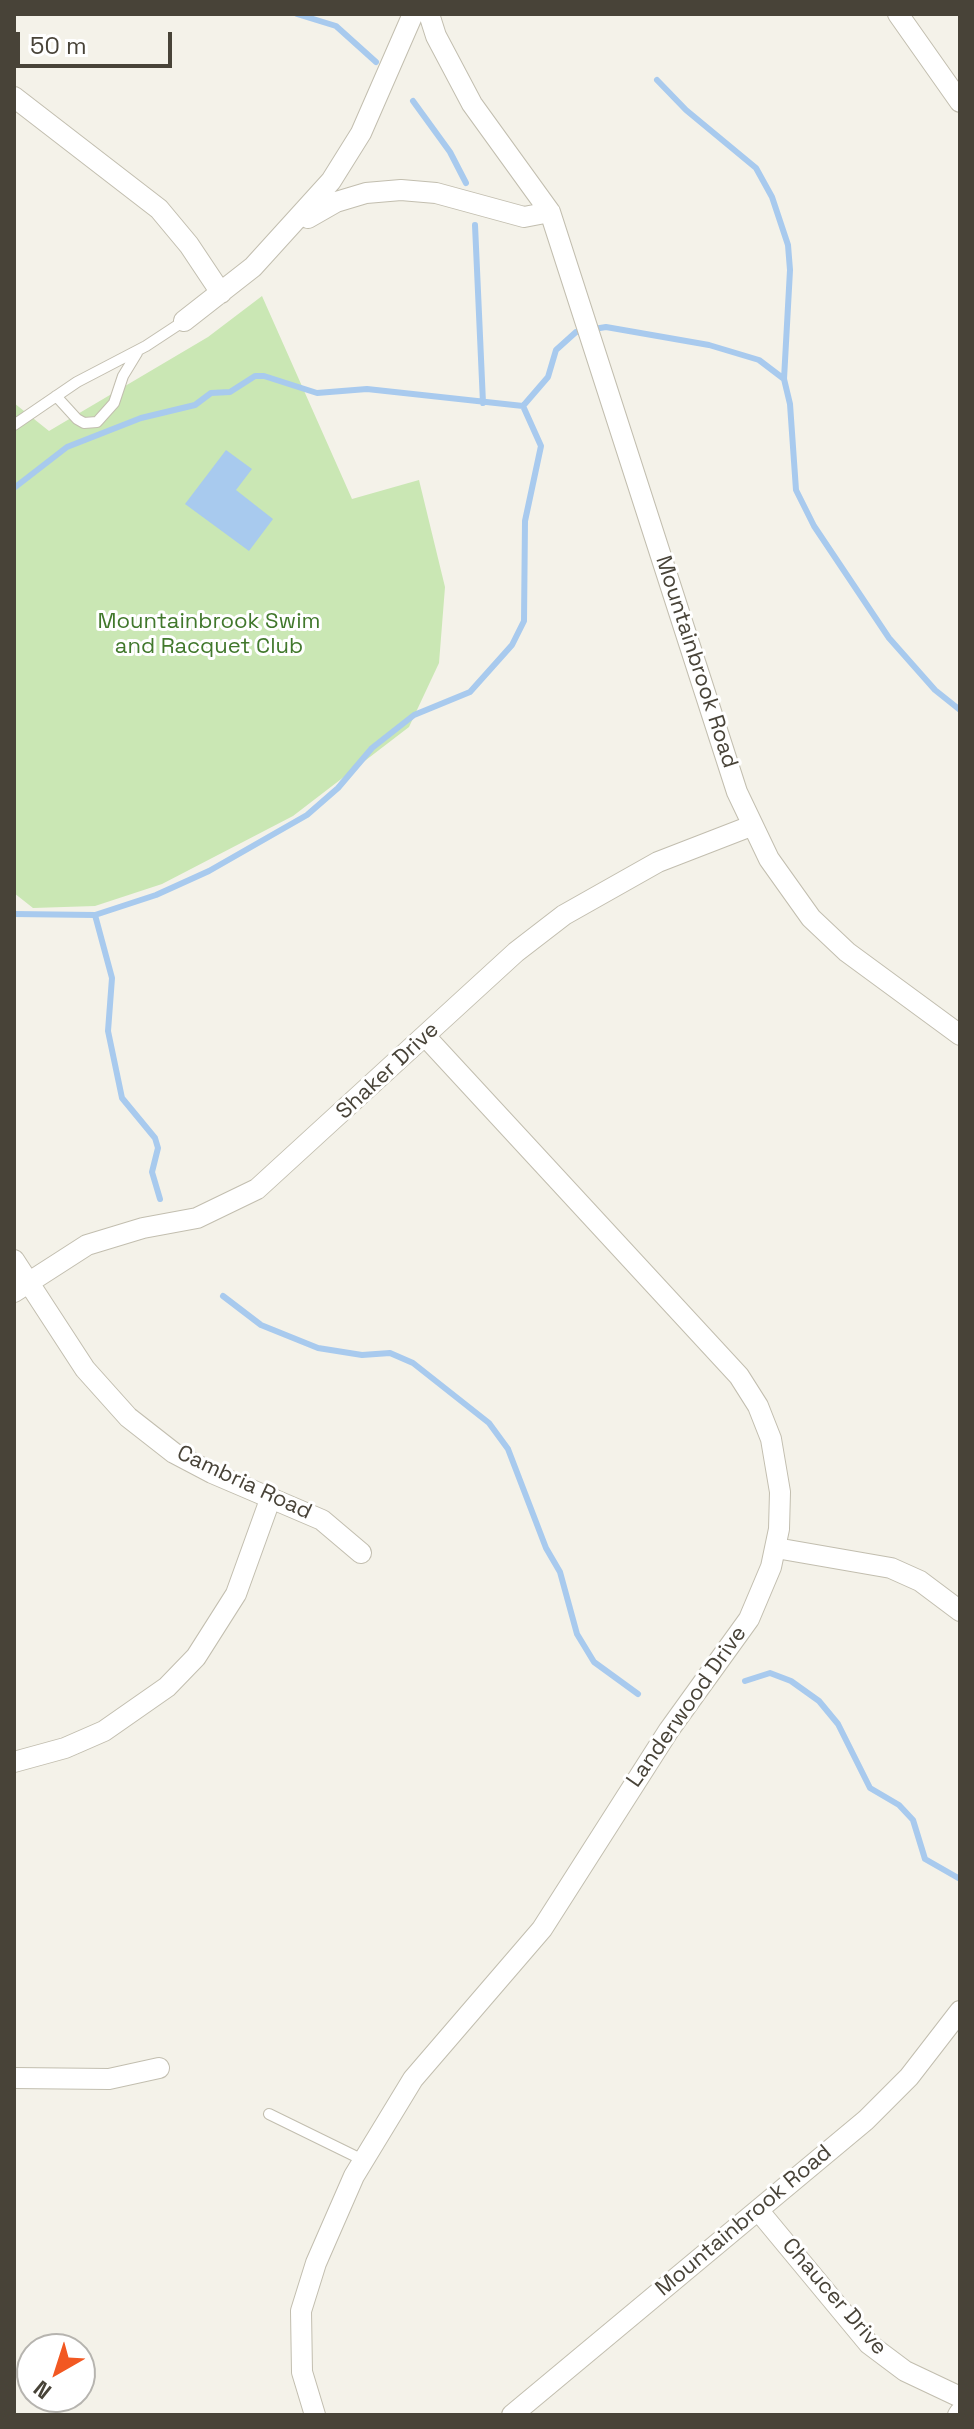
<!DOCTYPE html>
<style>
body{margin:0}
#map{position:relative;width:974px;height:2429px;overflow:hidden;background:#f4f2e9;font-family:"Space Grotesk",sans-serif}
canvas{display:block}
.frame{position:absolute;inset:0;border:16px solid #484338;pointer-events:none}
.north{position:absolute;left:16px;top:2333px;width:80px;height:80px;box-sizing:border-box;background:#fff;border:2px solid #b6b4af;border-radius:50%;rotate:219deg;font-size:22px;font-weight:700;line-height:32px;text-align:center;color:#484338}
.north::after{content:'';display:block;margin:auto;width:28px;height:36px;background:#f25822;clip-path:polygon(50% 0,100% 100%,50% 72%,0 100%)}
.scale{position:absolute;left:16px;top:32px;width:156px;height:36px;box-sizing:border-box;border:4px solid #484338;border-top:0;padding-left:10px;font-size:24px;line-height:28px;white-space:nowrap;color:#484338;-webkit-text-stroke:6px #fff;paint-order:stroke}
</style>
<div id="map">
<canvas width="974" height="2429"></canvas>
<div class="frame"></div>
<div class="north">N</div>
<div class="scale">50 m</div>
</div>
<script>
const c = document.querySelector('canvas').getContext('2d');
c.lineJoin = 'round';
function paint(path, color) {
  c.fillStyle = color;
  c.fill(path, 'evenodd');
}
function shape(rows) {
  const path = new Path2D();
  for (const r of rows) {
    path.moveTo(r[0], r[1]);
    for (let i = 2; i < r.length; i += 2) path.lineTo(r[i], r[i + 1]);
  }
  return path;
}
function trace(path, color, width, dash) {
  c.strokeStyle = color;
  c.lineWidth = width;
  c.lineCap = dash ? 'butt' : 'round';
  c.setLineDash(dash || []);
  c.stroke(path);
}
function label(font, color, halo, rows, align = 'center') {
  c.font = font + ' "Space Grotesk",sans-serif';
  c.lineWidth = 6;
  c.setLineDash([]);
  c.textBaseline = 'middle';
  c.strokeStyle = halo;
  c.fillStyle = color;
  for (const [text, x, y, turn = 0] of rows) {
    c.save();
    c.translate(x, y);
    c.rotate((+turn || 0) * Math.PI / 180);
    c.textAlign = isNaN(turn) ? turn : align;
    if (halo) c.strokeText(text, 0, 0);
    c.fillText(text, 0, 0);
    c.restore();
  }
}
paint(shape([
 [262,296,352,499,419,480,445,587,439,663,409,727,293,816,162,884,95,906,33,908,14,893,14,403,49,431,208,337]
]), '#cae7b4');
paint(shape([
 [226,450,252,469,236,490,273,519,249,551,185,504]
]), '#a8caee');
trace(shape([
 [297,14,336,26,376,62],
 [657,80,686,110,756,168,772,197,788,245,790,270,784,379,790,404,796,490,814,526,889,638,935,690,960,710],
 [413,101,450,152,466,183],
 [475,225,483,403],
 [594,329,606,327,709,345,759,360,784,379],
 [523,406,548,377,556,350,576,332,583,331],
 [14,488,67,447,141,418,195,405,211,393,230,392,255,376,264,376,317,393,367,389,523,406],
 [14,914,95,915,156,895,209,871,307,815,338,788,372,748,414,715,470,692,512,645,524,621,525,521,541,446,523,406],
 [95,915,112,978,108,1031,122,1098,155,1138,158,1148,152,1172,160,1199],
 [223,1296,261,1325,318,1348,362,1355,390,1353,413,1363,489,1423,508,1449,546,1548,560,1572,577,1634,594,1662,638,1694],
 [745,1681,770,1673,791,1681,819,1701,838,1724,870,1788,899,1805,913,1820,925,1859,960,1879]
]), '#a8caee', 6);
const lane = shape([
 [56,396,77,419,84,423,97,422,114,403,123,376,137,353],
 [14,425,77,382,146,346,184,321],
 [269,2114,363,2160]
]);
const street = shape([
 [429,14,436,36,472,104,550,212,737,792,769,859,811,918,847,952,960,1035],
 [898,14,960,102],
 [14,97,159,209,189,245,221,293],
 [308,218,336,202,366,193,401,190,436,193,524,217,550,212],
 [184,321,253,267,331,181,361,133,413,14],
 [14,1260,85,1369,128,1417,174,1453,212,1473,322,1520,361,1553],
 [14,1292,87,1245,143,1228,197,1218,257,1189,516,952,564,915,658,862,751,826],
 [776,1548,891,1568,920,1581,960,1611],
 [14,1762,65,1748,104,1731,167,1687,196,1657,236,1594,271,1497],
 [14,2078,109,2079,159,2068],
 [758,2210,869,2344,905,2371,960,2397],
 [315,2415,302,2372,301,2311,316,2263,354,2176,413,2079,542,1929,669,1730,749,1619,771,1567,779,1529,780,1492,771,1439,758,1406,739,1376,425,1036],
 [512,2415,866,2120,909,2077,960,2011],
 [958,2415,960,2412]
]);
trace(lane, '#c2beaf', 12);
trace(street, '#c2beaf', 22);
trace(lane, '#fff', 10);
trace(street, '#fff', 20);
label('22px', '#41782c', '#fff', [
 ["Mountainbrook Swim",209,622],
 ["and Racquet Club",209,647]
]);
label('22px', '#484338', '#fff', [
 ["Mountainbrook Road",696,662,72],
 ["Shaker Drive",388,1071,-43],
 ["Cambria Road",244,1483,25],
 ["Landerwood Drive",687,1707,-55],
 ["Mountainbrook Road",744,2221,-40],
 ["Chaucer Drive",834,2297,49]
]);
</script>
